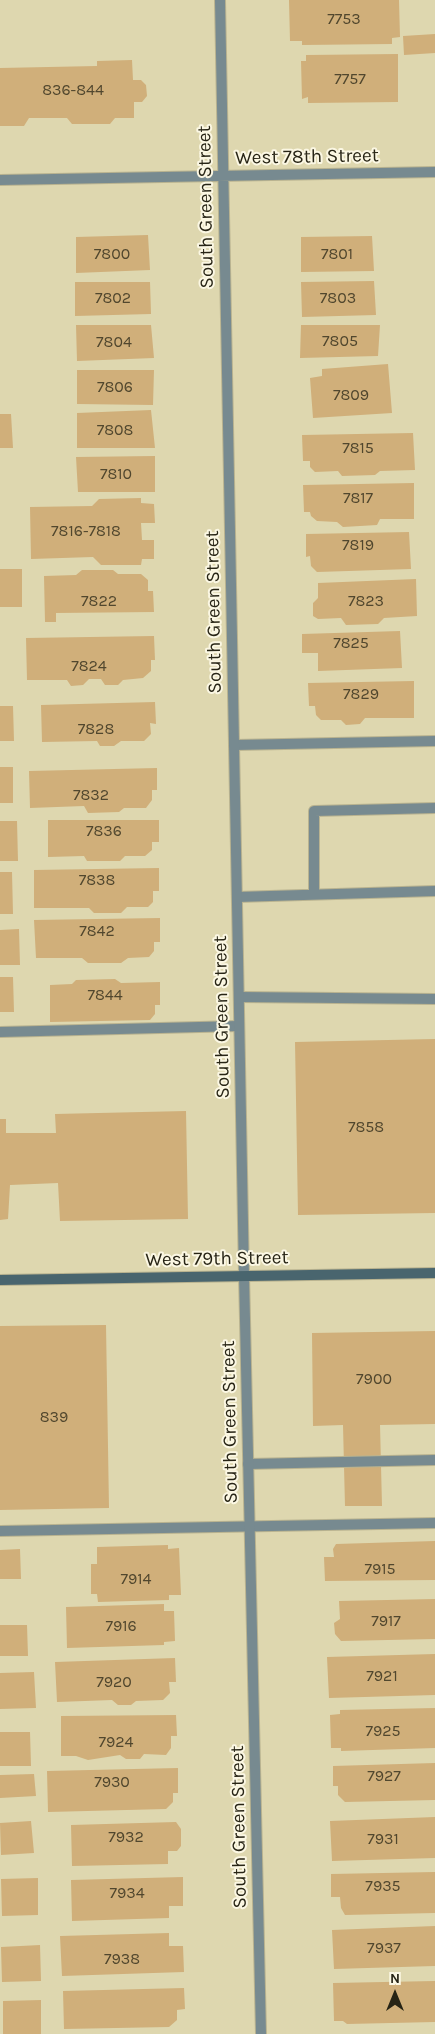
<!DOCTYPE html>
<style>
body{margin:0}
#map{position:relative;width:435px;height:2034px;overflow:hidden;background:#ded7af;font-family:Karla,sans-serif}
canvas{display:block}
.north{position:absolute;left:370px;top:1969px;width:50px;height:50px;-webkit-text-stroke:4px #fbf7e3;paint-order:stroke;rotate:0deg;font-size:14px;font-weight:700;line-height:20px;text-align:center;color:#272415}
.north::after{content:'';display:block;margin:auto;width:18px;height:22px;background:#272415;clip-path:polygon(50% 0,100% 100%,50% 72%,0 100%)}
</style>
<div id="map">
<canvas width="435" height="2034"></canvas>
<div class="north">N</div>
</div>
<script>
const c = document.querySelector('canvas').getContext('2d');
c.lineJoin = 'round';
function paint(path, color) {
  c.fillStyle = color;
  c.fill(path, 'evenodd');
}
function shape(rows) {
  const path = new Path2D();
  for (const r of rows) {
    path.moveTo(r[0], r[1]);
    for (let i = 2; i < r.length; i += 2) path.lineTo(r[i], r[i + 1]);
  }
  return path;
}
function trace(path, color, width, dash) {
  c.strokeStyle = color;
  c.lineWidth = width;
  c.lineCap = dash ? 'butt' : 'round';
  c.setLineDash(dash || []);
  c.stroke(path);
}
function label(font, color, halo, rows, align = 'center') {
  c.font = font + ' Karla,sans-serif';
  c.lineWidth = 4;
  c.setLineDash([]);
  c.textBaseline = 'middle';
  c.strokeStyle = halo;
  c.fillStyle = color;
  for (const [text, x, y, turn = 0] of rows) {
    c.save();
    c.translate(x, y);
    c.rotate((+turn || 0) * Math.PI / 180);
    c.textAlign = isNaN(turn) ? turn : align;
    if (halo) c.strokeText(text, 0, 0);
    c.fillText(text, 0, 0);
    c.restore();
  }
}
paint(shape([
 [289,0,399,0,400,37,392,38,392,44,302,45,302,41,290,41],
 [435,34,435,53,404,55,403,36],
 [398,54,398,102,308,103,308,97,302,99,301,61,306,61,306,55],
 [132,60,133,80,141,80,146,85,147,96,142,102,134,102,134,118,115,118,110,124,72,124,67,118,29,118,24,126,0,126,0,68,97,66,97,61],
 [148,235,150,270,76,273,76,237],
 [372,236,374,271,301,272,301,237],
 [374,281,376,315,302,317,301,282],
 [75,282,150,282,151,314,75,316],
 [76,325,151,325,154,358,77,361],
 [301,325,380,325,378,356,300,358],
 [388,364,392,413,313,418,310,378,322,376,322,369],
 [77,370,154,370,153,405,77,404],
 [151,410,155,448,77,448,77,413],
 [0,414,11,414,13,448,0,448],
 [413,433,415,470,380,471,375,475,342,476,338,471,315,472,310,467,310,461,303,461,302,435],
 [155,456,155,492,78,492,76,457],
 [414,483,414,519,380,519,377,525,343,527,337,522,317,521,311,516,310,512,304,512,303,485],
 [141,498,141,503,154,504,155,523,141,523,142,540,154,540,154,559,142,559,141,565,101,565,93,557,31,559,30,507,92,506,99,499],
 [409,532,411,569,317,572,311,566,310,556,306,557,306,534],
 [0,569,22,569,22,607,0,607],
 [82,570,113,570,118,574,141,574,148,580,148,591,153,591,154,612,56,613,56,622,45,622,44,576,76,575],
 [416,579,417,616,384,618,378,624,346,625,341,618,318,619,313,616,313,603,318,598,318,583],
 [400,631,402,668,318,671,318,653,302,653,302,634],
 [154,636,155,660,151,660,151,671,143,678,123,680,118,685,105,685,101,679,89,679,83,685,71,686,67,680,27,680,26,638],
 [414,681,414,718,365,718,360,724,346,725,341,720,321,720,316,715,315,706,309,706,308,683],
 [155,702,156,724,150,723,151,734,144,741,121,741,114,746,100,746,97,741,42,742,41,705],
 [0,706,13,706,14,741,0,741],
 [0,767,13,767,13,803,0,803],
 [157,768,157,790,152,790,152,800,146,808,124,808,119,812,88,813,84,806,30,808,29,771],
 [48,820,159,820,159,842,152,842,152,850,145,856,125,856,120,861,87,861,84,856,48,857],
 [0,821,17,821,18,861,0,861],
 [159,868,159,891,153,891,153,902,148,907,127,907,121,913,94,913,89,908,34,908,34,870],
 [0,872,12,872,13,914,0,914],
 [160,918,160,942,154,942,154,951,149,957,128,958,121,963,88,963,82,958,36,958,34,920],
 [19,929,20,965,0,965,0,930],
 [0,977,13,977,14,1012,0,1012],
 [115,979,121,983,160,982,160,1005,155,1005,155,1014,150,1020,50,1022,50,985,72,984,76,980],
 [435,1039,435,1213,298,1215,295,1042],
 [186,1111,188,1219,60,1221,58,1183,10,1185,8,1219,0,1220,0,1119,6,1119,6,1133,56,1133,55,1114],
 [106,1325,109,1508,0,1510,0,1326],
 [435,1331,435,1424,380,1425,382,1506,345,1506,343,1425,313,1426,312,1333],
 [435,1541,435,1580,325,1581,324,1557,334,1557,333,1549,336,1544],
 [168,1545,168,1549,179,1548,181,1595,169,1595,169,1600,98,1602,97,1594,91,1594,91,1564,97,1564,97,1547],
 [20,1549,21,1579,0,1579,0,1550],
 [435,1599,435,1639,341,1641,335,1634,334,1623,340,1619,339,1601],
 [164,1604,164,1611,174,1611,175,1641,164,1642,164,1645,67,1648,66,1607],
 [0,1625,27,1625,28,1656,0,1656],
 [435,1654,435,1695,329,1698,327,1657],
 [175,1658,176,1682,169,1682,170,1693,163,1700,136,1701,131,1705,118,1705,112,1700,57,1702,55,1662],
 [34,1672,36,1708,0,1709,0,1673],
 [435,1708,435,1748,341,1751,341,1748,331,1748,330,1715,340,1714,340,1710],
 [176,1715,177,1736,171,1736,171,1748,166,1755,144,1754,140,1759,126,1759,120,1755,88,1760,76,1756,61,1756,61,1716],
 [0,1732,30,1732,31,1766,0,1766],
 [435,1763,435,1800,345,1802,338,1795,338,1786,333,1786,333,1766],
 [178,1768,178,1793,173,1793,173,1802,166,1809,48,1812,47,1771],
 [34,1774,36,1796,0,1798,0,1775],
 [435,1817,435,1858,332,1861,330,1821],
 [31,1821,34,1853,1,1855,0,1823],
 [176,1822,181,1829,181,1846,177,1851,168,1851,168,1864,72,1866,71,1825],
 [435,1872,435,1913,345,1915,341,1908,340,1897,331,1897,331,1874],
 [183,1877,183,1906,169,1906,169,1918,72,1921,71,1880],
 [38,1878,38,1915,2,1916,1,1879],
 [435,1926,435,1966,334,1969,332,1930],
 [169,1933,169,1946,183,1946,184,1972,62,1976,60,1936],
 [40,1945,41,1981,2,1982,1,1947],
 [435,1981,435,2022,347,2024,343,2021,334,2021,333,1983],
 [184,1988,185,2009,177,2010,177,2020,169,2027,64,2029,63,1991],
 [41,2000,41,2034,3,2034,3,2001]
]), '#d0af7a');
const service = shape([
 [234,745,435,741],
 [314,893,314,811,435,808],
 [237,897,435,891],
 [239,997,435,999],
 [0,1032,239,1026],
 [248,1464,435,1460],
 [0,1531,435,1523]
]);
const minor = shape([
 [220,0,244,1275,261,2034],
 [0,180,435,172]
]);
const secondary = shape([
 [0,1280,435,1273]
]);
trace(service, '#b9b390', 12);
trace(minor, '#b9b390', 12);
trace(secondary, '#b9b390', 12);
trace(service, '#778a90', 10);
trace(minor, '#778a90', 10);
trace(secondary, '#49656e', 10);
label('16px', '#51472e', null, [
 ["7753",344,19],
 ["7757",350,79],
 ["836-844",73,90],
 ["7800",112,254],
 ["7801",337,254],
 ["7802",113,298],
 ["7803",338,298],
 ["7805",340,341],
 ["7804",114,342],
 ["7806",115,387],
 ["7809",351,395],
 ["7808",115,430],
 ["7815",358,448],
 ["7810",116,474],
 ["7817",358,498],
 ["7816-7818",86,531],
 ["7819",358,545],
 ["7822",99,601],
 ["7823",366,601],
 ["7825",351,643],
 ["7824",89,666],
 ["7829",361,694],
 ["7828",96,729],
 ["7832",91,795],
 ["7836",104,831],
 ["7838",97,880],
 ["7842",97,931],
 ["7844",105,995],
 ["7858",366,1127],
 ["7900",374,1379],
 ["839",54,1417],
 ["7915",380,1569],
 ["7914",136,1579],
 ["7917",386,1621],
 ["7916",121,1626],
 ["7921",382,1676],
 ["7920",114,1682],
 ["7925",383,1731],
 ["7924",116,1742],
 ["7927",384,1776],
 ["7930",112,1782],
 ["7932",126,1837],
 ["7931",383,1839],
 ["7935",383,1886],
 ["7934",127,1893],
 ["7937",384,1948],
 ["7938",122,1959]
]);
label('19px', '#272415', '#fbf7e3', [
 ["West 78th Street",307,157,-1],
 ["South Green Street",206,207,-91],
 ["South Green Street",214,612,-91],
 ["South Green Street",222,1017,-91],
 ["West 79th Street",217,1259,-1],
 ["South Green Street",230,1422,-91],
 ["South Green Street",239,1827,-91]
]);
</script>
